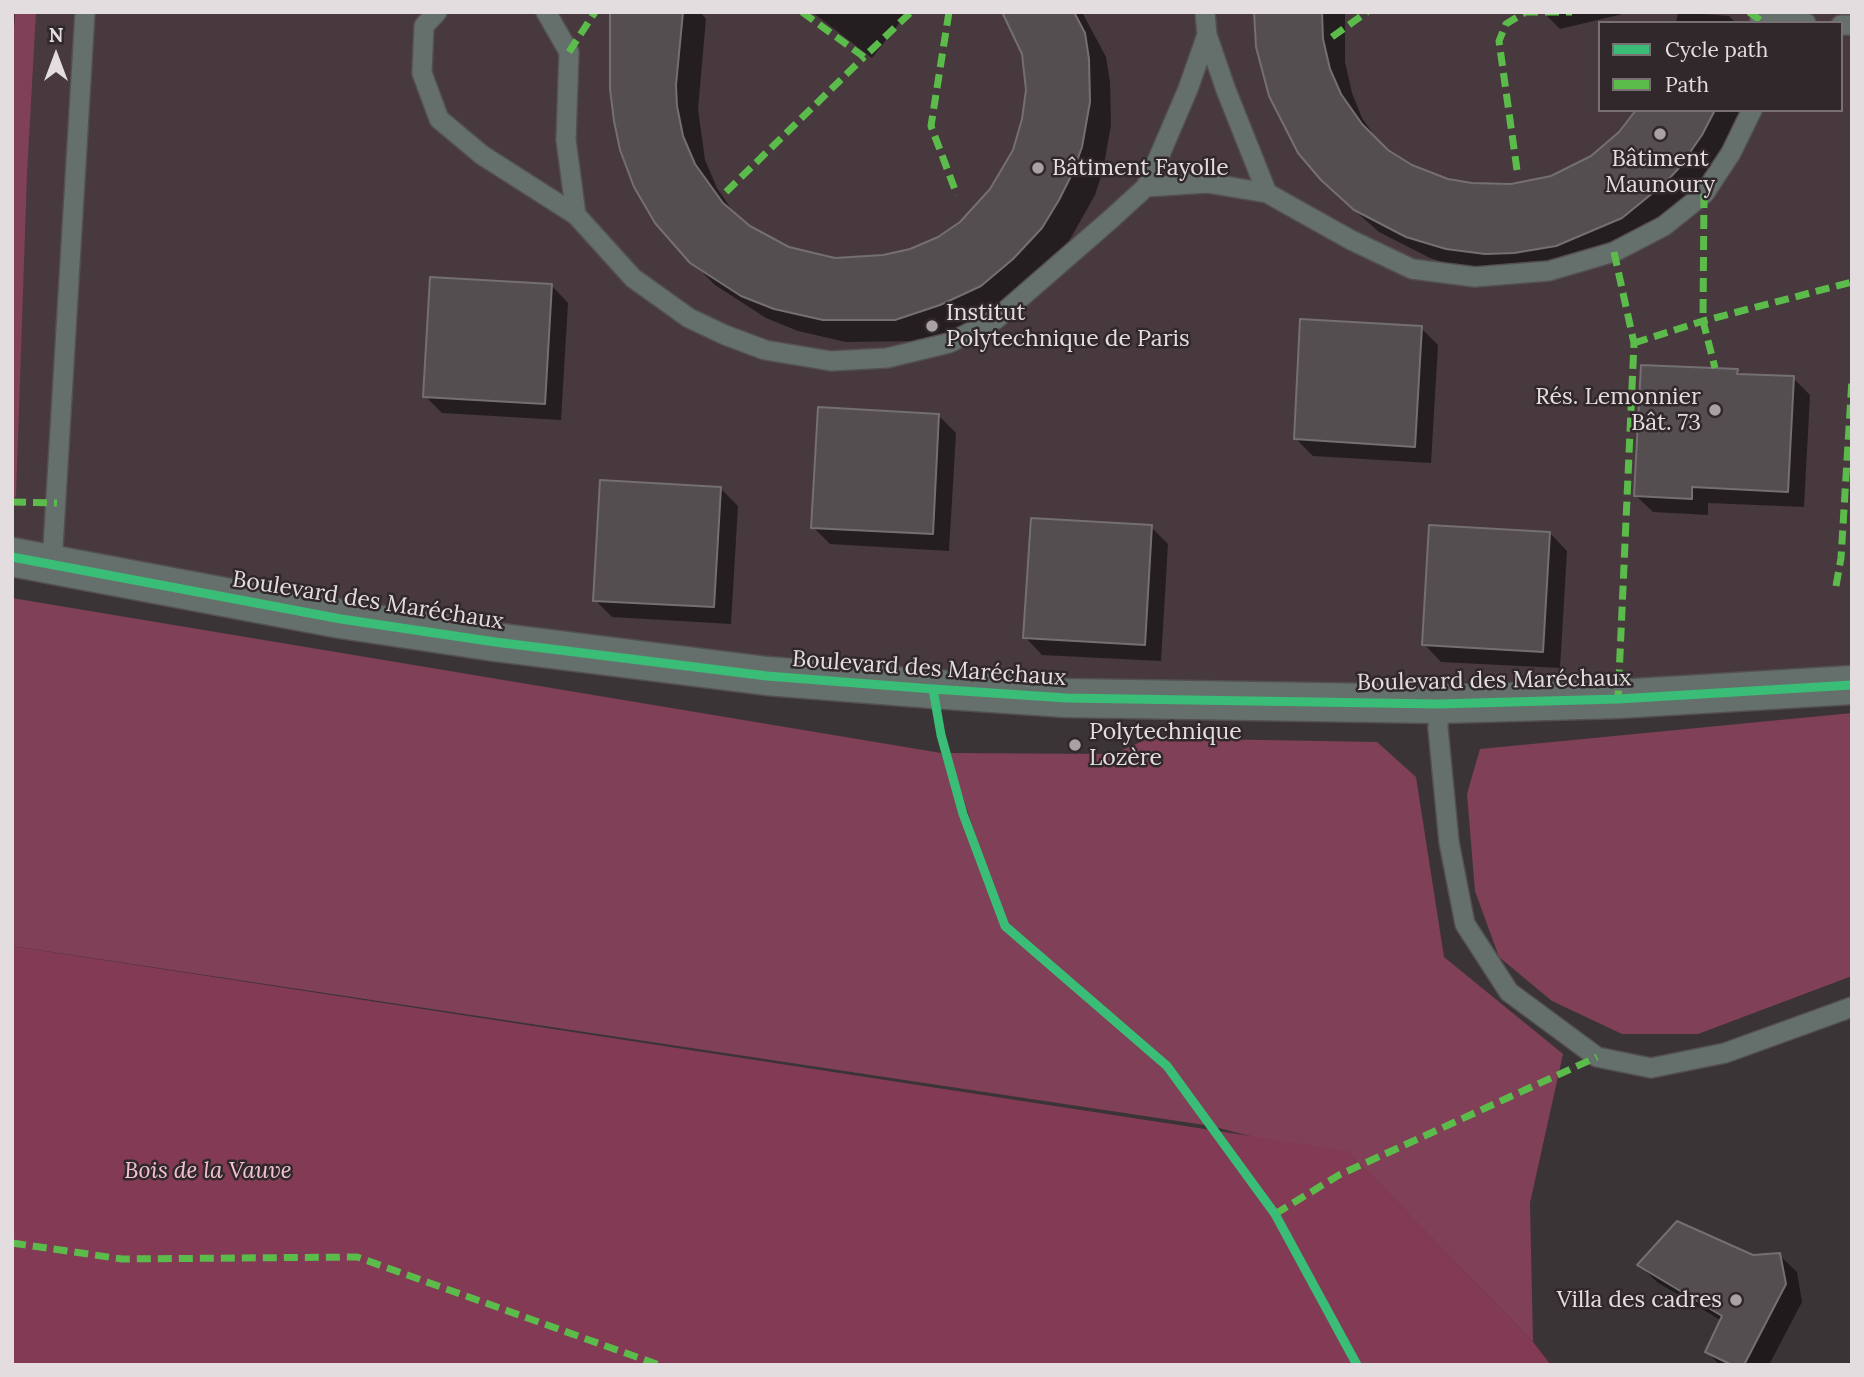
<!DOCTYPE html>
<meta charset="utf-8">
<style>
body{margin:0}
#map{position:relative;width:1864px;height:1377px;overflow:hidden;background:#3a3436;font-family:Lora,serif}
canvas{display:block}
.frame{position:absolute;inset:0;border:14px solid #e3dddf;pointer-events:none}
.legend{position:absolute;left:1598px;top:21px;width:245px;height:91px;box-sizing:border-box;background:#31282b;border:2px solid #787073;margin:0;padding:9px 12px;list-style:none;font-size:21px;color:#e3dddf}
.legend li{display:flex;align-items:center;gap:14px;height:35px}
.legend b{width:35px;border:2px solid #787073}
.north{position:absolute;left:21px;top:21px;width:70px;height:70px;-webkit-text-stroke:5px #31282b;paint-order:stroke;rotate:0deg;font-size:19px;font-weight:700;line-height:28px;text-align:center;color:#e3dddf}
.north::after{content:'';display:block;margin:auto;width:24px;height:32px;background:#e3dddf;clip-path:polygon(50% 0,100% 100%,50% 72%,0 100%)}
</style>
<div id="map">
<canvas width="1864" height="1377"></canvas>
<div class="frame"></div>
<ul class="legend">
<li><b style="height:9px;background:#3abd76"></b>Cycle path</li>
<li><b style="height:9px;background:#5cbc4b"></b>Path</li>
</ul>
<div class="north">N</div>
</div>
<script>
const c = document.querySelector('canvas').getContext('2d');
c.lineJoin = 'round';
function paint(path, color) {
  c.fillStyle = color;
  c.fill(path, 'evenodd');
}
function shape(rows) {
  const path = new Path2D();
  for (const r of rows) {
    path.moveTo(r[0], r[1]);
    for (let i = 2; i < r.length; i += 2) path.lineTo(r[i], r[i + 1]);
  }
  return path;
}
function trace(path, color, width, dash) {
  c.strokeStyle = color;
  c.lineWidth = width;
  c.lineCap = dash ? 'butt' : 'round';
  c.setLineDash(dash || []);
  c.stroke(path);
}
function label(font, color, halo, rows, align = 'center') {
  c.font = font + ' Lora,serif';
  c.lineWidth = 5;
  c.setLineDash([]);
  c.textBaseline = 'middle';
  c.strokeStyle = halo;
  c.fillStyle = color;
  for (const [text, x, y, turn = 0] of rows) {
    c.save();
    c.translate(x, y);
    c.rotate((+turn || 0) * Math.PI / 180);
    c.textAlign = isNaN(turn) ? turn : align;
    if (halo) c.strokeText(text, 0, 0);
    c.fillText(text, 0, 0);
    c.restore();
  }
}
paint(shape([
 [12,12,1852,12,1852,665,1646,681,1121,683,792,662,536,631,377,607,12,542],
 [1600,23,1841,23,1841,110,1600,110]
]), '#47393d');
paint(shape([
 [12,12,36,12,27,174,16,496,12,501],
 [12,598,941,753,986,888,995,898,949,753,1113,754,1150,738,1377,742,1416,777,1444,957,1563,1054,1530,1203,1533,1342,1360,1164,1211,1126,12,946],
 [1852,713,1852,976,1698,1034,1622,1034,1552,1001,1499,957,1475,891,1467,794,1480,749]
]), '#804057');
paint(shape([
 [12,946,1348,1151,1533,1342,1551,1365,12,1365]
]), '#833a55');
paint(shape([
 [12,12,15,12,12,60],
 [612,12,700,12,706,19,698,109,705,160,717,188,738,219,749,228,788,249,835,259,884,257,911,250,939,239,961,224,992,190,1015,151,1024,119,1028,90,1024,54,1004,12,1082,12,1106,57,1110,82,1111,125,1103,170,1095,195,1064,250,1003,308,963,327,918,341,846,342,798,331,766,318,715,285,692,262],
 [812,12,908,12,872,58],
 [1256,12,1345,12,1345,62,1352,93,1362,118,1383,148,1412,166,1448,181,1472,185,1511,186,1551,177,1592,158,1621,133,1639,110,1745,110,1741,124,1688,205,1579,268,1470,271,1430,258,1379,232,1345,202],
 [1543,12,1631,12,1560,29],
 [1678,12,1729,16,1736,23,1676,23],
 [551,285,568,303,561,420,442,413,425,396],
 [1421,328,1438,345,1431,463,1313,456,1295,438],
 [1737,371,1742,376,1793,378,1810,395,1804,507,1708,503,1708,515,1653,512,1636,496],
 [939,416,956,433,949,551,830,544,813,527],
 [720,488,738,506,731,624,612,617,595,600],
 [1151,527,1168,544,1161,661,1042,655,1025,637],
 [1550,533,1567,551,1560,668,1441,662,1424,644],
 [1779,1255,1797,1272,1802,1302,1769,1365,1720,1365,1707,1352,1722,1321,1657,1282,1640,1265]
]), '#0007');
const building = shape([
 [610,12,683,12,676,85,677,106,683,136,695,164,723,203,750,226,789,247,835,258,883,255,910,249,938,237,960,222,990,189,1013,150,1022,119,1026,90,1022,54,1002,12,1074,12,1085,33,1089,59,1090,102,1082,147,1073,172,1059,200,1042,228,1013,259,981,286,940,305,895,320,823,320,774,309,741,296,690,263,655,223,634,187,620,150,614,121,610,89,610,12],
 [1254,12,1322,12,1323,39,1330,69,1341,94,1362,124,1388,150,1412,165,1448,179,1472,183,1511,184,1551,176,1591,156,1619,132,1636,110,1715,110,1702,135,1679,168,1665,183,1622,218,1556,246,1514,253,1485,254,1446,249,1406,237,1354,210,1321,180,1298,153,1269,96,1256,47,1254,12],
 [430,277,552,284,545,404,423,397,430,277],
 [1300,319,1422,326,1415,447,1294,439,1300,319],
 [1641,365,1738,369,1737,374,1794,376,1788,492,1692,487,1692,499,1634,496,1641,365],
 [818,407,939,414,933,534,811,528,818,407],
 [600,480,721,487,714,607,593,601,600,480],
 [1031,518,1152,525,1145,645,1023,638,1031,518],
 [1429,525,1550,532,1543,652,1422,645,1429,525],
 [1677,1221,1753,1255,1780,1253,1786,1284,1744,1365,1732,1365,1705,1352,1722,1316,1637,1265,1677,1221]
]);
paint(building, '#544e50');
trace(building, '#746f71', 2);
const lane = shape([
 [437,12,424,26,422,73,439,119,482,155,576,215,633,278,689,318,725,335,765,350,831,361,887,358,949,343,995,320,1111,219,1146,187,1188,89,1207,35,1205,12],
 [546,12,569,52,566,140,576,215],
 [1760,20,1806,23],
 [1841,25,1852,25],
 [1207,35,1226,90,1267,193],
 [1146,187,1207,183,1267,193,1351,240,1412,269,1475,277,1549,271,1614,252,1664,226,1704,194,1731,153,1752,110],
 [52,564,85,12],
 [1439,704,1438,728,1449,842,1465,924,1509,992,1597,1057,1651,1068,1725,1053,1852,1007]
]);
const street = shape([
 [12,557,341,619,495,642,767,676,933,689,1066,698,1439,704,1618,699,1852,685]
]);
trace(lane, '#545051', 22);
trace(street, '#545051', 41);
trace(lane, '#65706c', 19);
trace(street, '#65706c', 38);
trace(shape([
 [802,12,864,57,911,12],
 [949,12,931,126,957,195],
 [1524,12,1572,12],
 [1749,12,1760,20],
 [1332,37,1367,12],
 [569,52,595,12],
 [1517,170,1499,41,1506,24,1524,13],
 [726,192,864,57],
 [1704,194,1703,321,1715,368],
 [1614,252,1634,343,1618,699],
 [1634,343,1703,321,1852,282],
 [12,502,57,503],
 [1836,586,1841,558,1852,379],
 [1275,1214,1339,1175,1597,1057],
 [12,1243,122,1259,357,1257,659,1365]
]), '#5cbc4b', 7, [14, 7]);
trace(shape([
 [12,557,341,619,495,642,767,676,933,689,1066,698,1439,704,1618,699,1852,685],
 [933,689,941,735,963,814,1005,926,1167,1066,1275,1214,1357,1365]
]), '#3abd76', 9);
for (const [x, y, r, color] of [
 [1660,134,7,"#a8a2a4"],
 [1038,168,7,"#a8a2a4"],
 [932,326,7,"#a8a2a4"],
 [1715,410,7,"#a8a2a4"],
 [1075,745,7,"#a8a2a4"],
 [1736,1300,7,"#a8a2a4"]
]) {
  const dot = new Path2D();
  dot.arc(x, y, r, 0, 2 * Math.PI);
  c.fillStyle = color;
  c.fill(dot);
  trace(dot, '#31282b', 2.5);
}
label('23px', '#e3dddf', '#31282b', [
 ["Bâtiment",1660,159,"center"],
 ["Maunoury",1660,185,"center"],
 ["Bâtiment Fayolle",1052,168],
 ["Institut",946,313],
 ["Polytechnique de Paris",946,339],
 ["Rés. Lemonnier",1701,397,"right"],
 ["Bât. 73",1701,423,"right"],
 ["Polytechnique",1089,732],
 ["Lozère",1089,758],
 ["Villa des cadres",1722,1300,"right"]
], 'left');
label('23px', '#e3dddf', '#31282b', [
 ["Boulevard des Maréchaux",368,601,9],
 ["Boulevard des Maréchaux",929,669,4],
 ["Boulevard des Maréchaux",1494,681,-1]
]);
label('italic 23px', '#f3c1d0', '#31282b', [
 ["Bois de la Vauve",208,1171]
]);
</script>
